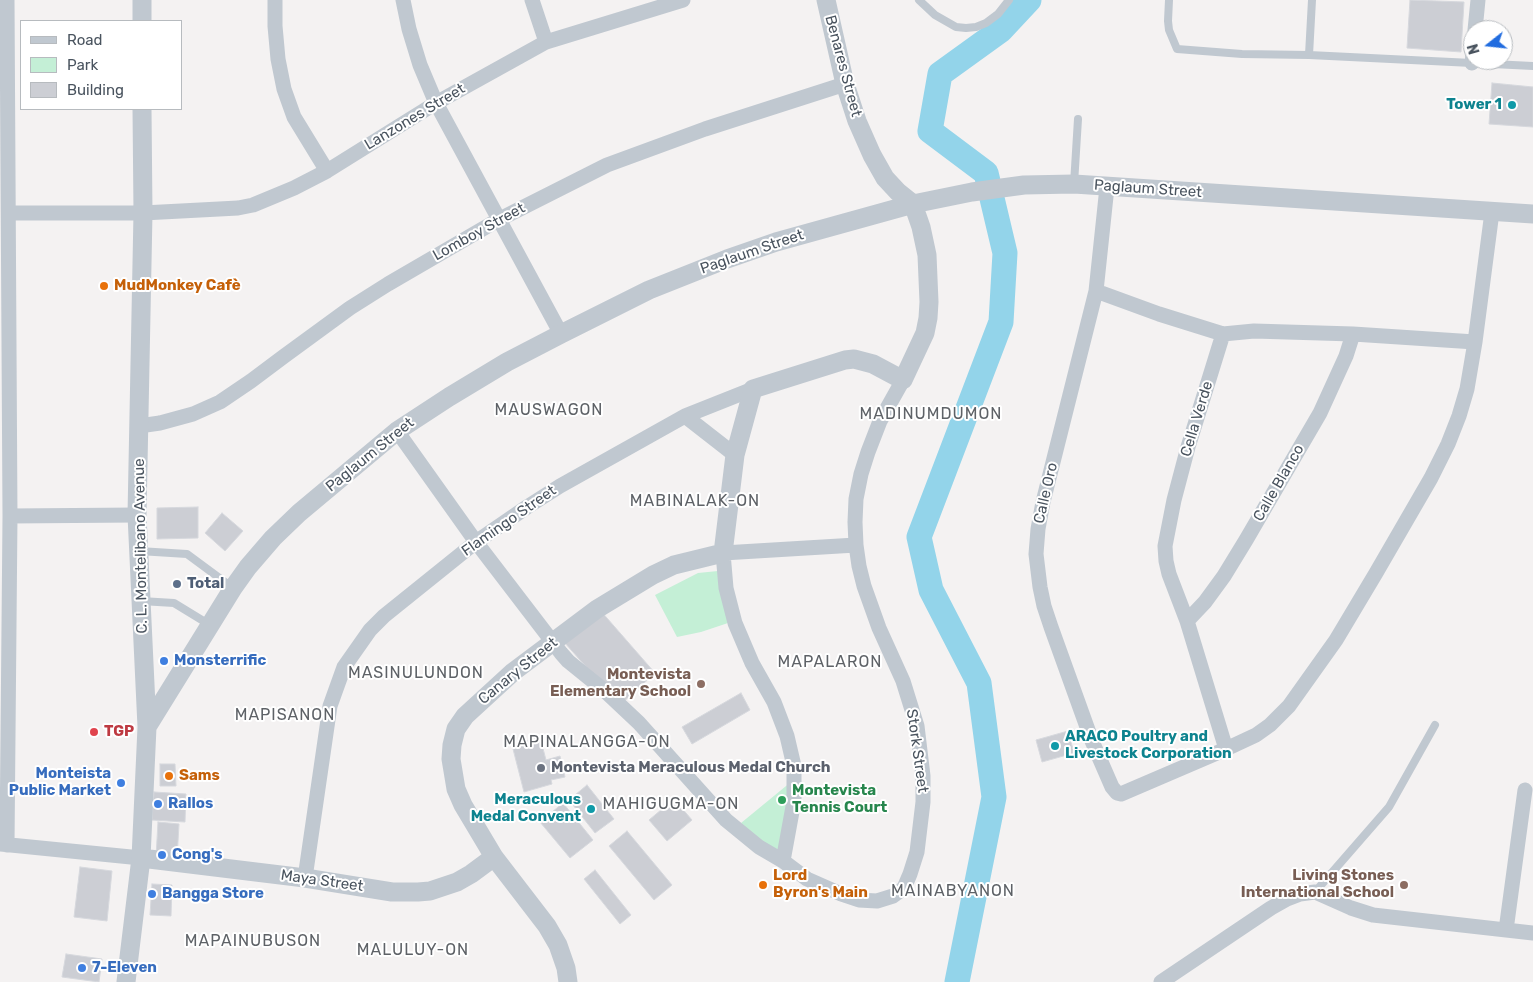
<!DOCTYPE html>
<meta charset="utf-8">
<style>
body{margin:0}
#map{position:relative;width:1533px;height:982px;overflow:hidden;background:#f4f2f2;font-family:Rubik,sans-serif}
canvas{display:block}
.legend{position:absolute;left:20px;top:20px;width:162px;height:90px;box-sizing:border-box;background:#fff;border:1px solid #b7bbbf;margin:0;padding:6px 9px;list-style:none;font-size:15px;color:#4a545f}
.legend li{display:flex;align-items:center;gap:10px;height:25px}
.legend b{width:25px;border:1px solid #b7bbbf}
.north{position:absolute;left:1463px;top:20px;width:50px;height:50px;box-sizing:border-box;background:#fff;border:1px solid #b7bbbf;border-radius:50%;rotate:254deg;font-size:14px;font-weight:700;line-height:20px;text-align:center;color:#4a545f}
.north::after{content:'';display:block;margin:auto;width:18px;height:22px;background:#216cdf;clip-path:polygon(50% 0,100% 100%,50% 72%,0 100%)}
</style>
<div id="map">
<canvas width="1533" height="982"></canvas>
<ul class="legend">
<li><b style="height:6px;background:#c0c8d0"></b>Road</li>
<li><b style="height:14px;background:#c4efd6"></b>Park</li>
<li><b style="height:14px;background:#ccced4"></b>Building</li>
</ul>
<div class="north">N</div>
</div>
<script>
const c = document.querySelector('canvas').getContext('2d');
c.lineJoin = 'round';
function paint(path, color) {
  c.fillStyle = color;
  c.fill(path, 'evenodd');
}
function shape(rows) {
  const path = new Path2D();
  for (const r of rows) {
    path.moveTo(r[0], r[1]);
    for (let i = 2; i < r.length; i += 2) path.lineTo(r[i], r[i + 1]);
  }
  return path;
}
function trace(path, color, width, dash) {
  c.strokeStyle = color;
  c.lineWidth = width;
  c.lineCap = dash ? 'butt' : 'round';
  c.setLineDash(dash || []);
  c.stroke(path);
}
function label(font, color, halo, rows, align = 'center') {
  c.font = font + ' Rubik,sans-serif';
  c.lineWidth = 4;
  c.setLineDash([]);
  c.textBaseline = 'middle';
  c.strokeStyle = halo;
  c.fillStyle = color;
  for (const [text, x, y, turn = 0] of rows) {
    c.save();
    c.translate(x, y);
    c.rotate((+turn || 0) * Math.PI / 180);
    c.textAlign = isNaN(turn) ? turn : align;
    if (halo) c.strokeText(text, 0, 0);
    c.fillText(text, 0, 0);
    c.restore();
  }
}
paint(shape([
 [718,571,728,623,701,632,677,637,655,595,698,573],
 [797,777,782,861,741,823]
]), '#c4efd6');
trace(shape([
 [957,982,994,797,979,683,931,590,919,537,1001,322,1005,253,986,173,930,131,940,74,1001,30,1029,0]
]), '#93d4ea', 25);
const building = shape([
 [1410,0,1464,2,1461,52,1407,48,1410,0],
 [1492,83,1533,87,1533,127,1489,124,1492,83],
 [198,507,198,538,157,539,157,508,198,507],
 [222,513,243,531,225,551,205,533,222,513],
 [600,610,655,673,620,705,564,642,600,610],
 [741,693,750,710,692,744,682,727,741,693],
 [1068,731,1074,753,1042,762,1036,740,1068,731],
 [540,737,546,760,560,756,565,777,551,780,552,784,524,792,512,745,540,737],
 [160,764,175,764,176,786,160,786,160,764],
 [587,785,614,819,595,833,569,800,587,785],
 [154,792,186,794,185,822,152,820,154,792],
 [674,799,692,820,667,841,649,820,674,799],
 [563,803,593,840,570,858,540,822,563,803],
 [158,822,179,824,177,859,156,857,158,822],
 [627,831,672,885,654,900,609,846,627,831],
 [80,867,112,871,107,921,74,917,80,867],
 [595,870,631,915,620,924,584,879,595,870],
 [152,884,172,885,171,916,150,915,152,884],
 [66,954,102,959,99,982,62,977,66,954]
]);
paint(building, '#ccced4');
trace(building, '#d6d8dd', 1);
trace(shape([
 [919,0,935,15,956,27,966,28,976,27,986,23,998,14,1009,0],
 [1169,0,1168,21,1169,30,1177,49,1242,54,1309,55,1533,66],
 [1309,55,1312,0],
 [1074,184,1078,119],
 [139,551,187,554,233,588],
 [141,601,174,603,210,625],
 [1315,892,1389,807,1435,725]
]), '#c0c8d0', 8);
trace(shape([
 [275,0,275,26,278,59,284,89,294,117,327,171],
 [403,0,409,29,420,65,436,103,561,334],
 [532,0,546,42],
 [1475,30,1478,0],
 [1472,63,1473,54],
 [1107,187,1096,291,1043,502,1038,529,1036,554,1040,587,1044,606,1051,627,1092,741,1112,787,1117,793,1121,794,1226,749,1256,735,1270,725,1289,706,1336,640,1376,573,1431,478,1448,444,1459,416,1467,389,1475,342,1492,212],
 [9,213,143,213,238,208,253,205,294,188,327,171,436,103,546,42,683,0],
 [1096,291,1159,314,1223,334],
 [685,416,735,455],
 [139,426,160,423,193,414,220,402,251,381,283,357,350,308,388,284,498,220,607,165,705,129,845,84],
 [397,431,476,542,561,653,568,661,605,691,639,723,726,820,759,847,783,861,807,879,841,894,859,900,877,901,893,896,904,888,910,874,917,852,923,802,923,776,917,726,903,681,879,628,864,586,859,566,856,545,855,522,856,499,861,474,868,452,880,421,903,380],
 [10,516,137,515],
 [1187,621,1205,602,1224,576,1246,540,1320,413,1346,356,1353,334],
 [1226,749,1187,621,1169,574,1166,561,1165,546,1174,500,1188,447,1223,334,1254,331,1353,334,1475,342],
 [0,844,141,858],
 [7,845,10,516,7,0],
 [783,861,794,801,794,766,787,736,774,702,752,663,735,623,726,588,723,553,856,545],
 [305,878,330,706,344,667,370,630,384,616,476,542,527,507,560,486,685,416,753,389],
 [1506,930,1525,790],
 [1161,982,1271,908,1287,899,1300,894,1315,892,1351,908,1373,915,1533,933]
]), '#c0c8d0', 15);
trace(shape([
 [142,0,142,21],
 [147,727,233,588,248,567,273,538,299,513,397,431,449,397,507,362,561,334,649,290,727,259,776,242,913,204,972,192,1024,185,1074,184,1533,214],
 [141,858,305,878,392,892,418,892,430,891,457,882,471,874,494,857],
 [126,982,141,858,147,727,137,515,143,213,142,109],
 [568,982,566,968,558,945,547,926,494,857,463,805,456,789,451,759,452,745,456,729,465,716,513,672,597,609,653,575,674,565,723,553,735,455,753,389,845,360,854,359,873,364,903,380,925,333,928,318,929,302,927,255,921,227,913,204,898,192,885,178,872,155,857,121,845,84,826,0]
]), '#c0c8d0', 19);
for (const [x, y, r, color] of [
 [1512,105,5,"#0f9aa8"],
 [104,286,5,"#e8710a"],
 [177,584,5,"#5c6f8a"],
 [164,661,5,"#3f7fe0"],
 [701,684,5,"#8d6e63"],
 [94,732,5,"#e0444e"],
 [1055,746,5,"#0f9aa8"],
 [541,768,5,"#6b7280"],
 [169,776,5,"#e8710a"],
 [121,783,5,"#3f7fe0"],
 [782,800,5,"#2e9e5b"],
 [158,804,5,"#3f7fe0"],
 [591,809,5,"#0f9aa8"],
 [162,855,5,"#3f7fe0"],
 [763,885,5,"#e8710a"],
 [1404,885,5,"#8d6e63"],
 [152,894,5,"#3f7fe0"],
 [82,968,5,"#3f7fe0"]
]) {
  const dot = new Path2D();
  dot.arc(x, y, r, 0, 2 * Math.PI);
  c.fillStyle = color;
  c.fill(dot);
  trace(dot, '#fff', 2);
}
label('15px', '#4a545f', '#fff', [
 ["Benares Street",843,66,75],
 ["Lanzones Street",415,117,-31],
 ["Paglaum Street",1148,189,4],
 ["Lomboy Street",479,232,-29],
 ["Paglaum Street",752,252,-19],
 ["Cella Verde",1197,419,-73],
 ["Paglaum Street",370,455,-39],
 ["Calle Blanco",1279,483,-60],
 ["Calle Oro",1046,493,-77],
 ["Flamingo Street",509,521,-35],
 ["C. L. Montelibano Avenue",141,546,-91],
 ["Canary Street",518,671,-39],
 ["Stork Street",917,751,82],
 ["Maya Street",322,881,8]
]);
label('bold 15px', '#0d838f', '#fff', [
 ["Tower 1",1502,105],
 ["ARACO Poultry and",1065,737,"left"],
 ["Livestock Corporation",1065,754,"left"],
 ["Meraculous",581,800],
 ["Medal Convent",581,817]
], 'right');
label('bold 15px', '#c56008', '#fff', [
 ["MudMonkey Cafè",114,286],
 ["Sams",179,776],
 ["Lord",773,876],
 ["Byron's Main",773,893]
], 'left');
label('bold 15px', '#4e5e75', '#fff', [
 ["Total",187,584]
], 'left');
label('bold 15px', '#366cbe', '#fff', [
 ["Monsterrific",174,661],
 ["Monteista",111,774,"right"],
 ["Public Market",111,791,"right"],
 ["Rallos",168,804],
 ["Cong's",172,855],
 ["Bangga Store",162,894],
 ["7-Eleven",92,968]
], 'left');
label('bold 15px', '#785e54', '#fff', [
 ["Montevista",691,675],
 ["Elementary School",691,692],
 ["Living Stones",1394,876],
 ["International School",1394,893]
], 'right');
label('bold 15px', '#be3a42', '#fff', [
 ["TGP",104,732]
], 'left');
label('bold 15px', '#5b616d', '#fff', [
 ["Montevista Meraculous Medal Church",551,768]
], 'left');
label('bold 15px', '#27864d', '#fff', [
 ["Montevista",792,791],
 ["Tennis Court",792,808]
], 'left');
c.letterSpacing = '1px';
label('16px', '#5e6267', '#fff', [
 ["MAUSWAGON",549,410],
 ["MADINUMDUMON",931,414],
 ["MABINALAK-ON",695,501],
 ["MAPALARON",830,662],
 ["MASINULUNDON",416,673],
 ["MAPISANON",285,715],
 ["MAPINALANGGA-ON",587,742],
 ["MAHIGUGMA-ON",671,804],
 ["MAINABYANON",953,891],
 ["MAPAINUBUSON",253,941],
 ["MALULUY-ON",413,950]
]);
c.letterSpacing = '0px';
</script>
